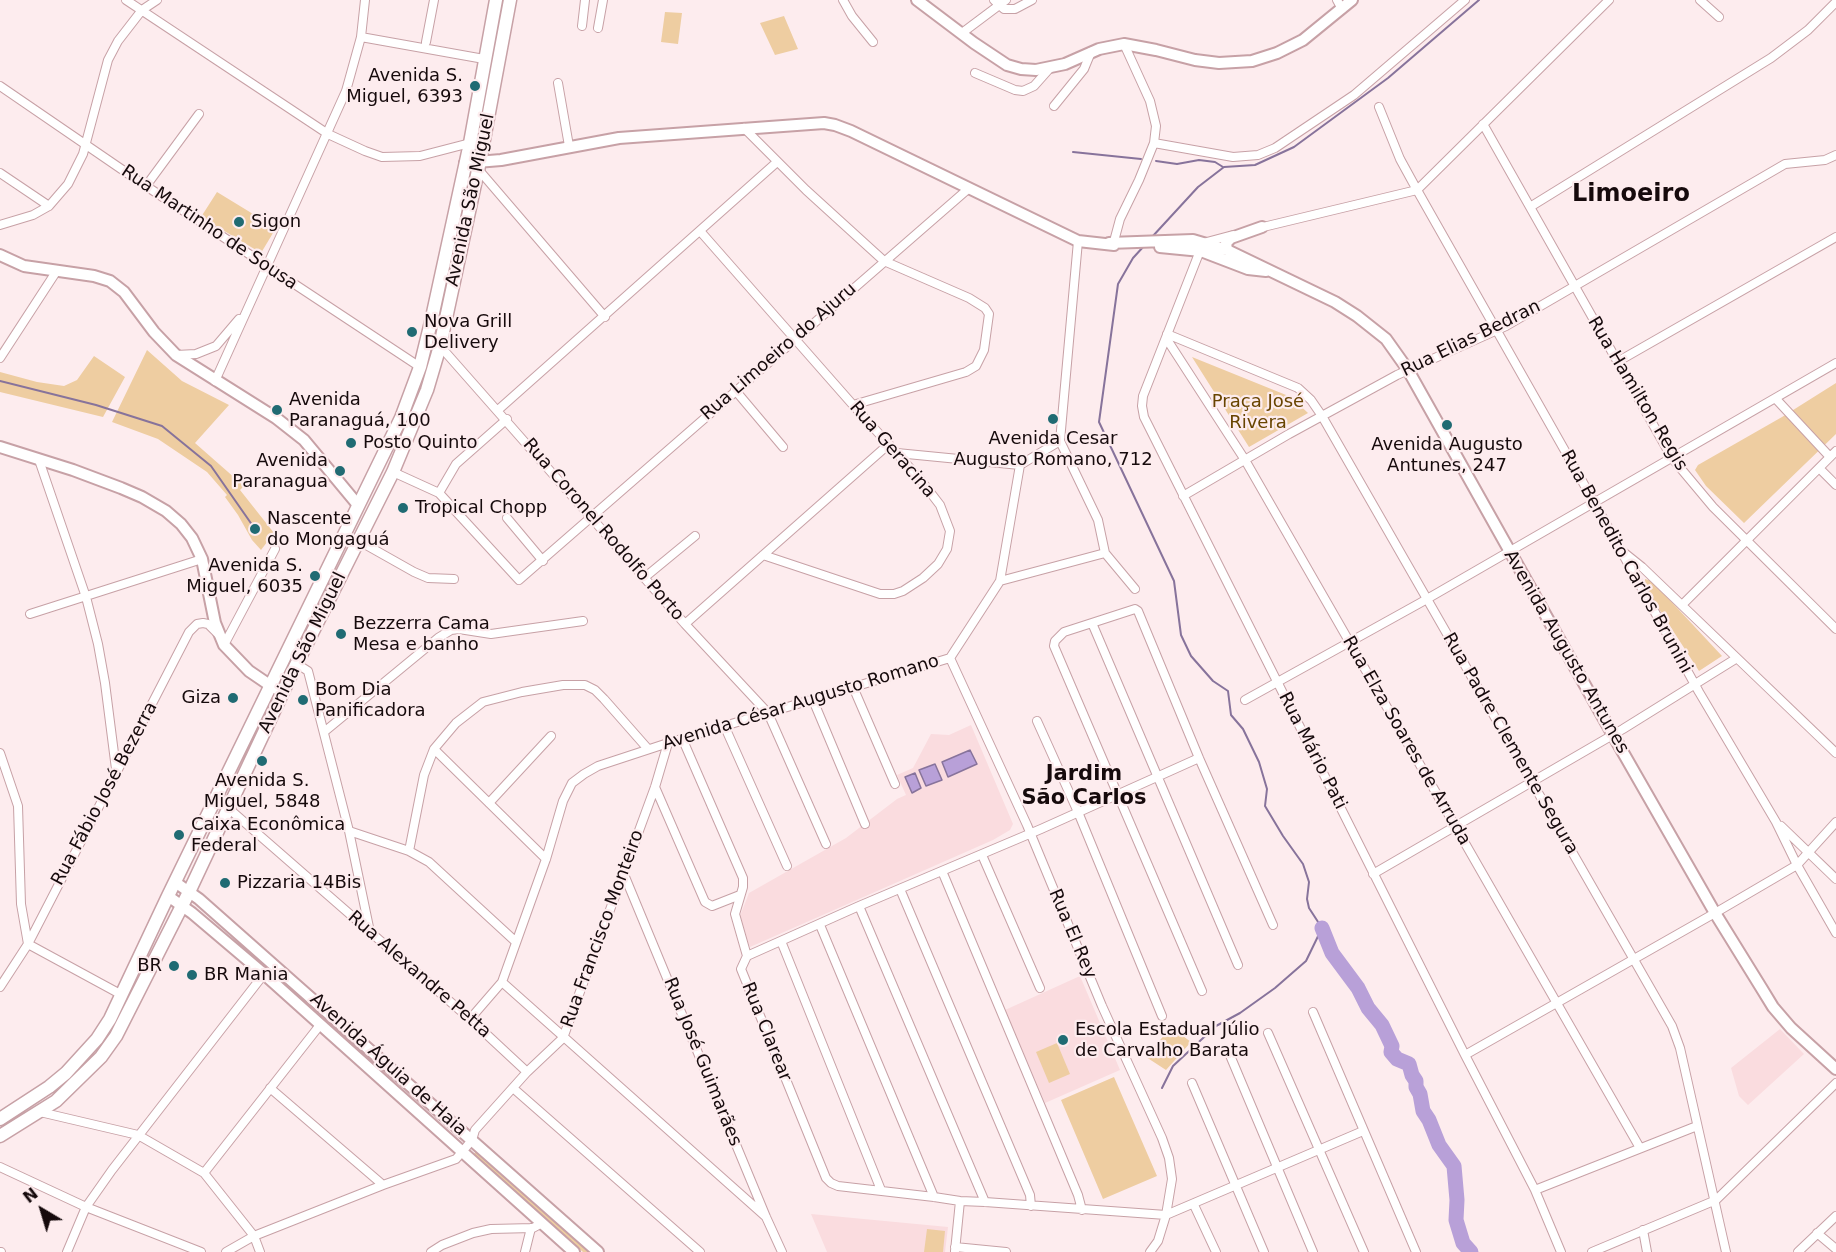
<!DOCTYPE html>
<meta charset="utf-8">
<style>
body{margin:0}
#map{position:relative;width:1836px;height:1252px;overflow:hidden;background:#fdecee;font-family:"DejaVu Sans",sans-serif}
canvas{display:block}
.north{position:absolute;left:12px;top:1180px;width:60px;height:60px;-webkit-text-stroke:4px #fdecee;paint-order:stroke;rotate:322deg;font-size:16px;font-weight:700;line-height:24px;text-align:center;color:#160a0c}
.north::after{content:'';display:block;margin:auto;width:21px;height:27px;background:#160a0c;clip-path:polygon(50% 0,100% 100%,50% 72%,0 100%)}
</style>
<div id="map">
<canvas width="1836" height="1252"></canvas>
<div class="north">N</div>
</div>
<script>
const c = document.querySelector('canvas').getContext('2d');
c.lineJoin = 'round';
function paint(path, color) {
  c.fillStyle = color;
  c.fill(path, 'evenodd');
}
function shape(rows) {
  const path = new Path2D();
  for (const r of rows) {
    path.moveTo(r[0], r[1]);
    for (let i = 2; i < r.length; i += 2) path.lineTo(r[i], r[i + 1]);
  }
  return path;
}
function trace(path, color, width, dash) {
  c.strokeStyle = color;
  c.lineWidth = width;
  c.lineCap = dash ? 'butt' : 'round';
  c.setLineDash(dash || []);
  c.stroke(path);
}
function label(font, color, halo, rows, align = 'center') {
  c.font = font + ' "DejaVu Sans",sans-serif';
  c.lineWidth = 4.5;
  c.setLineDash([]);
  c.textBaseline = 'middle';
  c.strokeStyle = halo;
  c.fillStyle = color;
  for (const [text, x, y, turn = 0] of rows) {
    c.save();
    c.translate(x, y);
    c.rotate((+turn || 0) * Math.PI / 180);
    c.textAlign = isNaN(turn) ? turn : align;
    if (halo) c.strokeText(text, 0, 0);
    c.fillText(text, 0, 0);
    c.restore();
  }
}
paint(shape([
 [971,725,1013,824,1010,830,993,840,750,947,738,921,749,893,846,838,897,799,906,795,897,775,913,768,931,734,949,735],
 [1080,976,1120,1070,1045,1103,1005,1010],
 [1780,1029,1804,1054,1748,1105,1739,1096,1731,1068],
 [811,1214,948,1227,945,1252,827,1252]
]), '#fadcdf');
paint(shape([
 [665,12,682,13,678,44,661,42],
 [784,16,798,49,775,55,760,23],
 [217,192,276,228,261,253,201,217],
 [147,350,182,381,229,405,195,443,244,486,240,490,274,533,261,550,252,540,238,515,225,497,227,495,207,472,158,439,112,422],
 [94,356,125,377,103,417,0,392,0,372,37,382,64,386,77,380],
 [1192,357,1291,397,1308,413,1249,447],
 [1836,383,1836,434,1744,523,1706,486,1695,470,1698,465,1782,417],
 [1645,579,1652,581,1722,656,1699,671,1648,592,1645,586],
 [1171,1027,1191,1042,1166,1070,1146,1057],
 [1057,1043,1070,1074,1049,1083,1036,1052],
 [1114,1077,1157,1176,1103,1199,1061,1100],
 [476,1151,589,1252,583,1252,474,1154],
 [927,1229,945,1231,943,1252,924,1252]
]), '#eecda1');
const water = shape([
 [970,750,977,764,948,777,942,762,970,750],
 [935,764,942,780,926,786,919,770,935,764],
 [915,773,921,788,912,793,905,777,915,773]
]);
paint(water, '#b8a0d8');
trace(water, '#87739b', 1.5);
trace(shape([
 [1073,152,1141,159],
 [1156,161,1177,164,1199,160,1215,162,1223,167],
 [1152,237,1198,187,1224,167,1255,165,1294,147,1388,78,1479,0],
 [1144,246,1133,258,1118,284,1099,422,1174,581,1181,635,1191,656,1213,681,1228,691,1231,715,1243,729,1259,762,1267,789,1265,806,1283,836,1303,864,1309,882,1307,899,1309,908,1322,928,1306,961,1275,988,1240,1013,1216,1026,1173,1066,1162,1088],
 [0,381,96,405,162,426,211,466,255,529]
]), '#87739b', 2);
trace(shape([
 [1322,928,1332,953,1358,988,1368,1008,1382,1025,1392,1046,1391,1052,1397,1059,1409,1064,1412,1075,1416,1081,1416,1087,1420,1094,1423,1111,1429,1120,1439,1145,1454,1166,1457,1200,1456,1220,1463,1243,1471,1252]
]), '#b8a0d8', 15);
const street = shape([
 [126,0,328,134,365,151,382,157,420,156,474,142],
 [843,0,852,16,873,42],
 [994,0,1004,9,1015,9,1032,0],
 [1337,0,1342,9],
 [1700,0,1719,17],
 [582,26,585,0],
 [598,28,603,0],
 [962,33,1006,0],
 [361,37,484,59],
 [426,42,434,0],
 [975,73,1015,90,1023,91,1034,86,1050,68],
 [558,83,569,146],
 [0,86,146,186,420,367],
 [1054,106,1084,69,1091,52],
 [1379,107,1400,159,1417,190,1594,502,1699,692,1776,822,1797,865,1836,933],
 [1483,124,1672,458,1713,507,1836,629],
 [744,128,806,190,884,261,969,298,985,308,989,314,984,350,976,366,966,372,853,405],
 [1154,143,1233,157,1258,155,1275,148,1354,95,1465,0],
 [478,169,605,317],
 [0,173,49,206],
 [146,186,199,114],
 [1530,207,1771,58,1808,30,1836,2],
 [0,225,33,215,49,206,68,184,83,154,108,60,118,41,142,10,157,0],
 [1259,228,1417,190,1609,0],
 [700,231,853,405,920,479,940,505,950,531,947,549,938,564,923,578,903,591,894,594,880,594,763,555],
 [1233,235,1203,243,1143,396,1142,406,1144,417,1465,1055,1535,1190,1561,1252],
 [1113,245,1120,219,1139,180,1154,143,1156,126,1150,101,1124,44],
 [1167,334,1298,388,1311,400,1322,416,1672,1026,1680,1048,1726,1252],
 [1166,338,1245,460,1640,1148],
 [440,346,685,624,768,713,826,844],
 [176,355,196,354,216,346,239,319],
 [0,358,56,272],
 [1617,362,1836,237],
 [215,381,346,91,361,37,365,0],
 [735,390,783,447],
 [1776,399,1830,457],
 [498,410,777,162],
 [1060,441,1098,520,1105,553],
 [897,453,1020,465],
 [39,460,86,597,98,644,105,683,116,769],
 [1819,468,1836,485],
 [393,472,439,493,519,580,968,189],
 [439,493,456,464,507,419],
 [1183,496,1289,434,1397,375,1506,326,1785,164,1825,160,1836,155],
 [507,518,543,561],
 [359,541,414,572,428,578,454,579],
 [1622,551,1642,567,1836,753],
 [1105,553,1135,589],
 [644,578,695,536],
 [1000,581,1105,553],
 [1682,605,1836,451],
 [30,614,202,559],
 [1092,623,1238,965],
 [685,624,889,444],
 [224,645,275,549],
 [950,658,1027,825,1102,1006,1162,1138,1169,1158,1172,1179,1166,1215,1158,1241,1150,1252],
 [297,664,308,671,349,831,370,932],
 [853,687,895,784],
 [813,700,865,824],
 [1245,700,1420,603,1836,363],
 [1037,721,1078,812,1162,1016],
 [724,725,787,866],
 [324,732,438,638,451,630,459,629,491,634,583,621],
 [682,738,743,878,743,887,735,914,747,956],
 [434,749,546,859],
 [0,753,18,806,21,904,28,944,122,995],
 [1199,758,1041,829,859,906,747,956,741,969,826,1178,831,1183,838,1186,934,1197,960,1201,985,1202,1166,1215,1363,1131],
 [655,787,705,902,712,906,740,895],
 [489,803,551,736],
 [227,807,470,1019,527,1072],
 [1781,826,1836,879],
 [349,831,409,851,429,862,516,942],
 [409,851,424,775,434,749,456,723,483,702,522,692,563,685,585,685,595,690,604,699,648,749],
 [982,855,1040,988],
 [942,871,1078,1195,1082,1210],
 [623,872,766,1217,782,1252],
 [1373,874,1623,729,1737,658],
 [900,889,1030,1195,1031,1206],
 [859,906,985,1202],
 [820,925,934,1197],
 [781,941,881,1190],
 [502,982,765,1216],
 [0,987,28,944,189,632,197,624,203,623,208,624,218,634],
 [1202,991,1054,646,1055,641,1064,632,1135,609,1138,611,1199,758,1273,925],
 [1313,1012,1416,1252],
 [470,1019,502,982,546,859,563,801,572,783,584,774,598,766,668,743,950,658,1000,581,1020,465,1060,441,1078,241],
 [1268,1033,1364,1252],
 [1229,1053,1313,1252],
 [1465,1055,1715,913,1797,865,1836,822],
 [1192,1083,1264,1252],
 [270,1088,383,1185],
 [513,1088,700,1252],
 [40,1112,138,1135,204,1173,254,1236,260,1252],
 [0,1167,86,1207,201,1252],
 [204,1173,320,1025],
 [1535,1190,1697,1126],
 [1194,1205,1216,1252],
 [1643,1230,1647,1252],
 [1817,1233,1836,1249],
 [955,1247,1006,1252],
 [955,1251,960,1201],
 [0,1252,1,1252],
 [67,1252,86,1207,112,1170,264,974],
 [226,1252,254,1236,383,1185,456,1159,472,1140,475,1130,527,1072,563,1038,655,787,668,743],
 [431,1252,442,1245,473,1233,491,1229,533,1228,542,1223],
 [525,1252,531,1228],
 [1592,1252,1716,1200,1836,1083],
 [1798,1252,1836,1216]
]);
const secondary = shape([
 [917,0,974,43,1007,65,1021,69,1036,70,1065,64,1099,49,1124,44,1156,50,1195,60,1219,63,1252,61,1277,53,1303,40,1352,0],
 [465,163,501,160,619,138,824,123,835,125,851,131,1078,241,1114,245],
 [1109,243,1193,240,1227,250,1335,302,1357,316,1386,339,1408,370,1613,735,1715,913,1762,989,1773,1007,1791,1028,1836,1069],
 [1160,247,1201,251,1248,269,1266,271],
 [1227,250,1226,243,1231,238,1262,227],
 [0,255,24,266,94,276,110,281,124,292,154,332,176,355,276,418,304,440,358,505],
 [0,447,73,470,121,488,142,497,166,511,181,524,192,538,202,559,215,623,224,645,249,671,271,686,283,692],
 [175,882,199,899,598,1252],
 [168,896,192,913,264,974,574,1252]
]);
const primary = shape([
 [0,1119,49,1087,66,1073,97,1039,110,1019,168,896,401,418,420,367,431,322,470,143,496,0],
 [0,1136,56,1101,101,1057,116,1036,189,892,290,677,393,472,427,390,440,346,480,161,510,0]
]);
trace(street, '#c7a1a6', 10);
trace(secondary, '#c7a1a6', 14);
trace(primary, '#c7a1a6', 15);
trace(street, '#fff', 8);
trace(secondary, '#fff', 10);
trace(primary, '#fff', 12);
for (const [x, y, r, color] of [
 [475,86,6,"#206b73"],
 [239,222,6,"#206b73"],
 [412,332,6,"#206b73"],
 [277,410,6,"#206b73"],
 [1053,419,6,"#206b73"],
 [1447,425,6,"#206b73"],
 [351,443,6,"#206b73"],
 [340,471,6,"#206b73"],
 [403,508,6,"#206b73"],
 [255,529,6,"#206b73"],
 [315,576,6,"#206b73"],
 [341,634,6,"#206b73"],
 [233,698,6,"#206b73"],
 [303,700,6,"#206b73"],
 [262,761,6,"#206b73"],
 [179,835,6,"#206b73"],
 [225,883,6,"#206b73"],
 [174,966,6,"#206b73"],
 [192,975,6,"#206b73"],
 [1063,1040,6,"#206b73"]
]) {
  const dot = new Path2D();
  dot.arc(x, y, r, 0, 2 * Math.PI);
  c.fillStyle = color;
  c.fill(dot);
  trace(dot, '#fdecee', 2);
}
label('18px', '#160a0c', '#fdecee', [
 ["Avenida S.",463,76,"right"],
 ["Miguel, 6393",463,97,"right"],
 ["Sigon",251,222],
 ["Nova Grill",424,322],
 ["Delivery",424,343],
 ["Avenida",289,400],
 ["Paranaguá, 100",289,421],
 ["Avenida Cesar",1053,439,"center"],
 ["Augusto Romano, 712",1053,460,"center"],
 ["Posto Quinto",363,443],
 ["Avenida Augusto",1447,445,"center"],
 ["Antunes, 247",1447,466,"center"],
 ["Avenida",328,461,"right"],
 ["Paranagua",328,482,"right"],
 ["Tropical Chopp",415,508],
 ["Nascente",267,519],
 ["do Mongaguá",267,540],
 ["Avenida S.",303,566,"right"],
 ["Miguel, 6035",303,587,"right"],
 ["Bezzerra Cama",353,624],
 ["Mesa e banho",353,645],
 ["Bom Dia",315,690],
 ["Panificadora",315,711],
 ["Giza",221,698,"right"],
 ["Avenida S.",262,781,"center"],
 ["Miguel, 5848",262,802,"center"],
 ["Caixa Econômica",191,825],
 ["Federal",191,846],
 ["Pizzaria 14Bis",237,883],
 ["BR",162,966,"right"],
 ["BR Mania",204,975],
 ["Escola Estadual Júlio",1075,1030],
 ["de Carvalho Barata",1075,1051]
], 'left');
label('18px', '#160a0c', '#fdecee', [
 ["Avenida São Miguel",471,200,-78],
 ["Rua Martinho de Sousa",209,228,34],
 ["Rua Elias Bedran",1471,339,-26],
 ["Rua Limoeiro do Ajuru",779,352,-41],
 ["Rua Hamilton Regis",1637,394,59],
 ["Rua Geracina",892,450,49],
 ["Rua Coronel Rodolfo Porto",603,530,49],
 ["Rua Benedito Carlos Brunini",1626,562,61],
 ["Avenida Augusto Antunes",1566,652,60],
 ["Avenida São Miguel",303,653,-64],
 ["Avenida César Augusto Romano",801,703,-17],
 ["Rua Elza Soares de Arruda",1406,741,60],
 ["Rua Padre Clemente Segura",1510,744,60],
 ["Rua Mário Pati",1312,751,63],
 ["Rua Fábio José Bezerra",105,794,-62],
 ["Rua Francisco Monteiro",603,929,-70],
 ["Rua El Rey",1072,934,67],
 ["Rua Alexandre Petta",419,975,41],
 ["Rua Clarear",766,1032,68],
 ["Rua José Guimarães",702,1062,68],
 ["Avenida Águia de Haia",388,1065,42]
]);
label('18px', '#684400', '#fdecee', [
 ["Praça José",1258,402],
 ["Rivera",1258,423]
]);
label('bold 21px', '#160a0c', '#fdecee', [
 ["Jardim",1084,775],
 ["São Carlos",1084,799]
]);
label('bold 24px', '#160a0c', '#fdecee', [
 ["Limoeiro",1631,195]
]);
</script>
